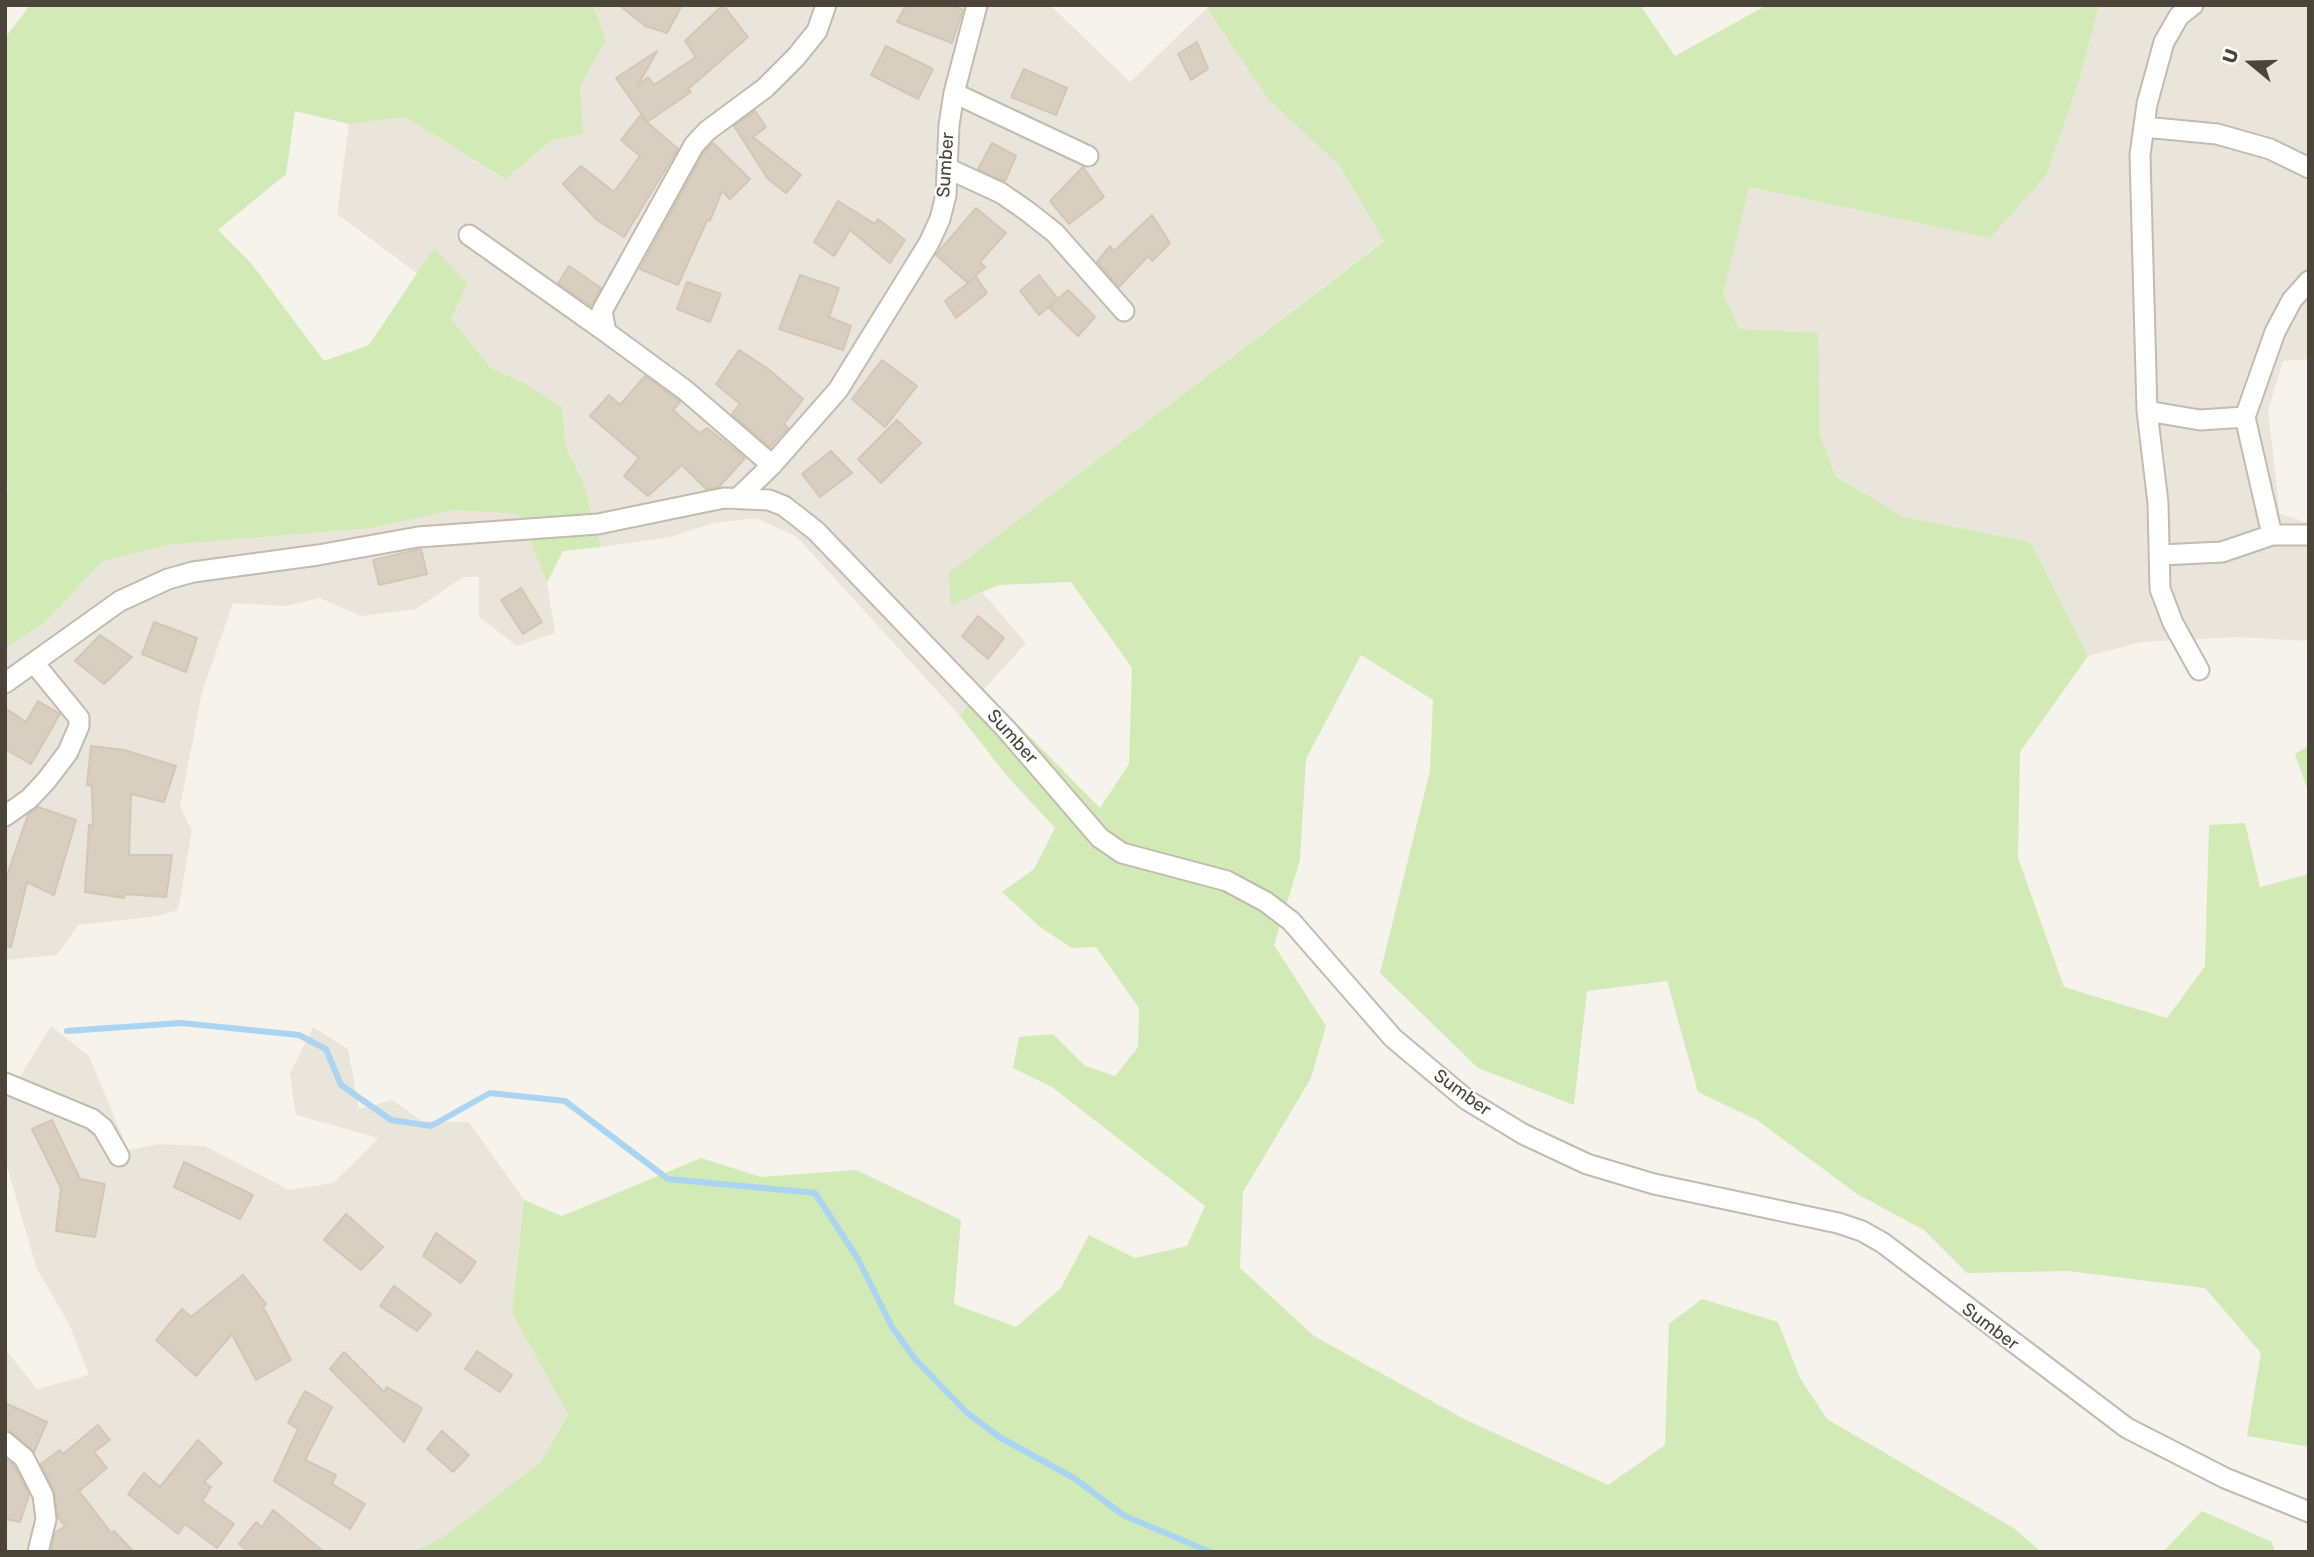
<!DOCTYPE html>
<style>
body{margin:0}
#map{position:relative;width:2314px;height:1557px;overflow:hidden;background:#f6f3ec;font-family:Rubik,sans-serif}
canvas{display:block}
.frame{position:absolute;inset:0;border:7px solid #4b4439;pointer-events:none}
.north{position:absolute;left:2216px;top:28px;width:70px;height:70px;-webkit-text-stroke:5px #fff;paint-order:stroke;rotate:289deg;font-size:19px;font-weight:700;line-height:28px;text-align:center;color:#4b4439}
.north::after{content:'';display:block;margin:auto;width:24px;height:32px;background:#4b4439;clip-path:polygon(50% 0,100% 100%,50% 72%,0 100%)}
</style>
<div id="map">
<canvas width="2314" height="1557"></canvas>
<div class="frame"></div>
<div class="north">U</div>
</div>
<script>
const c = document.querySelector('canvas').getContext('2d');
c.lineJoin = 'round';
function paint(path, color) {
  c.fillStyle = color;
  c.fill(path, 'evenodd');
}
function shape(rows) {
  const path = new Path2D();
  for (const r of rows) {
    path.moveTo(r[0], r[1]);
    for (let i = 2; i < r.length; i += 2) path.lineTo(r[i], r[i + 1]);
  }
  return path;
}
function trace(path, color, width, dash) {
  c.strokeStyle = color;
  c.lineWidth = width;
  c.lineCap = dash ? 'butt' : 'round';
  c.setLineDash(dash || []);
  c.stroke(path);
}
function label(font, color, halo, rows, align = 'center') {
  c.font = font + ' Rubik,sans-serif';
  c.lineWidth = 5;
  c.setLineDash([]);
  c.textBaseline = 'middle';
  c.strokeStyle = halo;
  c.fillStyle = color;
  for (const [text, x, y, turn = 0] of rows) {
    c.save();
    c.translate(x, y);
    c.rotate((+turn || 0) * Math.PI / 180);
    c.textAlign = isNaN(turn) ? turn : align;
    if (halo) c.strokeText(text, 0, 0);
    c.fillText(text, 0, 0);
    c.restore();
  }
}
paint(shape([
 [593,5,1050,5,1130,82,1207,8,1268,99,1340,165,1384,240,950,573,951,604,982,592,1026,643,960,716,797,537,756,518,714,523,670,537,601,547,583,482,567,457,562,407,526,384,491,368,451,319,434,248,418,274,337,214,349,124,405,117,504,179,552,140,582,134,580,86,606,40],
 [2099,5,2309,5,2309,359,2283,361,2268,411,2280,514,2309,523,2309,641,2238,637,2141,642,2088,656,2030,542,1904,517,1836,475,1820,436,1817,334,1739,329,1723,293,1748,187,1991,238,2081,74],
 [454,510,519,514,547,583,555,633,517,646,479,617,479,577,463,577,416,609,361,616,320,598,286,606,233,603,202,692,180,807,192,831,178,910,158,916,78,925,57,955,5,960,5,648,44,623,103,561,167,545,372,528],
 [51,1026,89,1056,128,1150,159,1144,205,1146,289,1190,333,1183,379,1138,296,1115,290,1073,313,1027,348,1049,359,1109,392,1100,422,1121,469,1122,524,1200,512,1313,568,1413,541,1462,443,1537,413,1552,5,1552,5,1349,37,1389,89,1375,69,1324,36,1267,5,1159,5,1101]
]), '#eae5da');
paint(shape([
 [30,5,593,5,606,40,580,86,583,134,552,140,505,179,405,117,349,124,295,111,286,174,218,230,251,263,324,361,369,345,434,248,467,283,451,319,491,368,526,384,562,407,566,448,583,482,601,547,563,551,547,583,519,514,454,510,372,528,167,545,103,561,44,623,5,648,5,495,8,488,5,482,5,38],
 [1210,5,1640,5,1675,56,1767,5,2099,5,2081,74,2046,175,1990,238,1749,187,1723,293,1739,329,1818,333,1820,436,1836,476,1904,517,2030,542,2088,656,2020,752,2018,858,2064,987,2167,1018,2205,966,2209,825,2245,823,2260,887,2309,874,2309,1447,2247,1436,2261,1353,2205,1288,2068,1271,1967,1273,1924,1230,1857,1194,1757,1120,1698,1092,1667,981,1587,991,1574,1105,1478,1068,1380,973,1430,771,1433,700,1361,655,1306,759,1300,860,1274,945,1326,1026,1311,1078,1243,1192,1240,1268,1314,1336,1464,1419,1608,1485,1665,1445,1669,1324,1702,1299,1778,1322,1800,1378,1827,1419,2015,1529,2041,1552,413,1552,443,1537,541,1462,568,1414,512,1313,524,1200,562,1216,701,1158,761,1177,856,1170,961,1220,954,1304,1016,1327,1061,1288,1089,1235,1135,1258,1187,1246,1205,1206,1052,1087,1013,1068,1019,1037,1053,1034,1085,1066,1115,1076,1138,1047,1139,1008,1096,947,1072,948,1040,927,1002,892,1034,869,1055,828,1007,776,960,716,982,688,1100,808,1129,764,1132,668,1071,582,999,585,951,605,949,573,1384,241,1340,166,1268,99,1207,8],
 [2309,745,2309,794,2295,754],
 [2202,1511,2272,1542,2275,1552,2163,1552]
]), '#d2eab5');
trace(shape([
 [67,1031,181,1023,299,1035,326,1049,341,1085,391,1120,431,1126,490,1093,565,1101,668,1179,815,1193,858,1259,892,1327,915,1359,967,1413,1001,1438,1074,1478,1123,1515,1210,1552]
]), '#a9d4f2', 6);
const building = shape([
 [619,5,682,5,667,33,645,26,619,5],
 [723,5,748,37,688,89,691,92,647,122,616,78,657,51,637,87,648,77,654,85,696,57,685,41,723,5],
 [906,5,952,5,963,10,952,43,897,22,906,5],
 [1197,42,1208,69,1191,80,1178,54,1197,42],
 [886,46,933,69,918,99,871,75,886,46],
 [1024,69,1067,88,1056,115,1011,97,1024,69],
 [755,111,766,127,753,137,801,175,786,193,768,179,734,126,755,111],
 [640,116,678,149,624,237,597,220,563,184,581,166,614,192,640,156,621,140,640,116],
 [713,143,750,179,730,199,722,191,710,221,707,220,678,285,640,269,704,152,713,143],
 [992,143,1016,156,1005,181,978,169,992,143],
 [1083,167,1104,197,1069,224,1050,201,1083,167],
 [838,201,875,224,878,219,905,240,890,263,850,230,834,256,814,242,838,201],
 [976,208,1006,233,980,262,985,267,968,283,976,277,987,293,956,318,945,301,968,283,936,255,976,208],
 [1152,215,1170,243,1152,261,1148,256,1119,287,1097,262,1110,246,1114,251,1152,215],
 [569,266,601,288,591,306,558,283,569,266],
 [800,275,839,288,829,317,851,326,843,350,779,329,800,275],
 [1039,275,1058,299,1068,290,1095,317,1078,336,1049,308,1056,301,1039,315,1020,291,1039,275],
 [687,282,721,294,710,322,677,309,687,282],
 [739,350,767,368,803,399,784,424,788,428,770,447,732,414,740,404,716,384,739,350],
 [882,360,917,386,885,427,852,399,882,360],
 [645,376,680,402,673,410,699,433,707,428,745,458,719,487,706,489,682,465,648,496,624,476,639,458,590,416,609,395,620,405,645,376],
 [897,420,921,443,881,483,858,459,897,420],
 [831,451,852,473,820,497,802,474,831,451],
 [421,549,427,574,379,585,373,560,421,549],
 [521,588,542,622,523,634,501,600,521,588],
 [978,616,1004,638,988,659,962,636,978,616],
 [154,622,197,638,186,672,142,654,154,622],
 [100,635,132,657,104,684,75,661,100,635],
 [38,701,60,714,31,764,5,749,5,708,26,722,38,701],
 [91,746,124,750,176,766,164,802,131,794,129,855,172,855,166,897,125,894,124,898,85,892,89,825,93,826,92,786,87,785,91,746],
 [38,807,76,820,54,895,27,882,11,947,5,946,5,881,28,815,38,807],
 [52,1120,80,1179,105,1184,95,1237,56,1231,61,1188,32,1129,52,1120],
 [184,1162,253,1195,240,1219,174,1187,184,1162],
 [346,1214,383,1247,361,1270,324,1240,346,1214],
 [436,1233,476,1262,461,1283,423,1256,436,1233],
 [243,1275,266,1304,263,1307,291,1360,256,1380,232,1334,196,1376,156,1340,182,1309,191,1317,243,1275],
 [394,1286,431,1314,417,1331,380,1306,394,1286],
 [477,1351,512,1375,500,1392,465,1369,477,1351],
 [344,1352,384,1392,387,1387,422,1408,404,1442,330,1369,344,1352],
 [305,1391,332,1407,305,1460,336,1475,332,1484,365,1504,350,1529,274,1481,298,1429,288,1423,305,1391],
 [5,1403,47,1422,34,1452,13,1433,5,1430,5,1403],
 [98,1425,110,1440,94,1452,107,1468,79,1491,112,1534,114,1531,134,1552,51,1552,55,1533,65,1526,58,1517,54,1490,41,1464,60,1450,63,1454,98,1425],
 [442,1431,469,1455,453,1472,427,1449,442,1431],
 [198,1440,222,1463,204,1482,211,1487,202,1501,234,1524,217,1548,185,1524,178,1534,128,1494,144,1473,160,1487,198,1440],
 [5,1458,14,1466,29,1495,20,1522,5,1519,5,1458],
 [273,1510,324,1552,249,1552,239,1544,256,1522,262,1527,273,1510]
]);
paint(building, '#d8cfc1');
trace(building, '#d3c7b4', 2);
const minor = shape([
 [2193,5,2179,16,2164,42,2147,104,2140,155,2147,411,2158,503,2160,589,2173,623,2199,670],
 [954,93,1088,156],
 [2144,127,2217,134,2270,149,2309,168],
 [949,169,1001,193,1027,211,1055,233,1124,311],
 [469,235,606,332],
 [2147,411,2200,420,2245,417],
 [772,465,685,390,606,332,602,311,694,145,707,131,765,88,796,57,817,31,826,5],
 [739,497,772,465,838,390,929,243,940,219,946,195,949,125,954,93,977,5],
 [2272,535,2309,535],
 [2161,555,2222,552,2272,535,2245,417,2275,332,2292,300,2309,281],
 [5,683,120,601,168,579,193,572,318,555,418,537,598,524,724,498,769,500,784,506,816,531,1006,729,1100,838,1122,853,1227,881,1266,902,1291,921,1393,1038,1467,1100,1523,1134,1587,1164,1654,1184,1838,1223,1862,1231,1883,1243,2127,1428,2225,1478,2309,1512],
 [5,816,29,799,46,781,68,752,79,726,79,718,34,663],
 [5,1083,92,1119,103,1128,119,1156],
 [5,1442,24,1458,43,1495,46,1519,38,1552]
]);
trace(minor, '#c2bbae', 23);
trace(minor, '#fff', 19);
label('18px', '#4b4439', '#fff', [
 ["Sumber",946,165,-86],
 ["Sumber",1012,737,48],
 ["Sumber",1462,1093,36],
 ["Sumber",1990,1327,37]
]);
</script>
